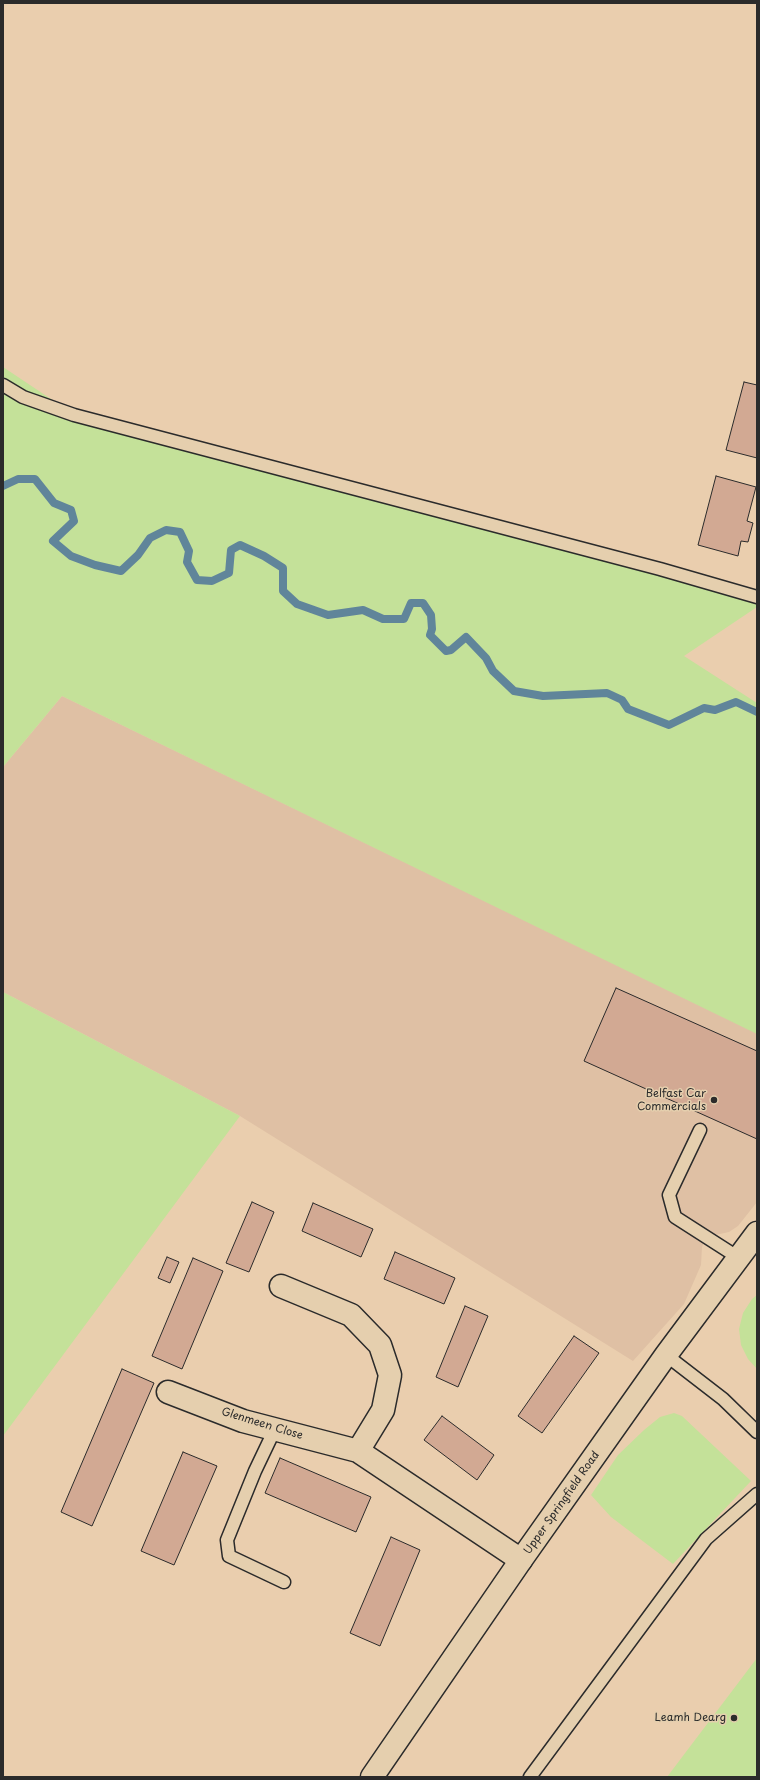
<!DOCTYPE html>
<style>
body{margin:0}
#map{position:relative;width:760px;height:1780px;overflow:hidden;background:#eaceae;font-family:"Playpen Sans",sans-serif}
canvas{display:block}
.frame{position:absolute;inset:0;border:4px solid #2b2b2b;pointer-events:none}
</style>
<div id="map">
<canvas width="760" height="1780"></canvas>
<div class="frame"></div>
</div>
<script>
const c = document.querySelector('canvas').getContext('2d');
c.lineJoin = 'round';
function paint(path, color) {
  c.fillStyle = color;
  c.fill(path, 'evenodd');
}
function shape(rows) {
  const path = new Path2D();
  for (const r of rows) {
    path.moveTo(r[0], r[1]);
    for (let i = 2; i < r.length; i += 2) path.lineTo(r[i], r[i + 1]);
  }
  return path;
}
function trace(path, color, width, dash) {
  c.strokeStyle = color;
  c.lineWidth = width;
  c.lineCap = dash ? 'butt' : 'round';
  c.setLineDash(dash || []);
  c.stroke(path);
}
function label(font, color, halo, rows, align = 'center') {
  c.font = font + ' "Playpen Sans",sans-serif';
  c.lineWidth = 3;
  c.setLineDash([]);
  c.textBaseline = 'middle';
  c.strokeStyle = halo;
  c.fillStyle = color;
  for (const [text, x, y, turn = 0] of rows) {
    c.save();
    c.translate(x, y);
    c.rotate((+turn || 0) * Math.PI / 180);
    c.textAlign = isNaN(turn) ? turn : align;
    if (halo) c.strokeText(text, 0, 0);
    c.fillText(text, 0, 0);
    c.restore();
  }
}
paint(shape([
 [62,696,757,1033,757,1202,738,1226,729,1232,706,1237,702,1247,701,1265,684,1304,633,1361,240,1116,3,992,3,767]
]), '#dfc0a4');
paint(shape([
 [3,367,75,415,757,598,757,607,684,656,757,703,757,1034,62,696,3,767],
 [3,992,240,1116,3,1436],
 [757,1295,757,1369,748,1359,741,1345,739,1329,743,1313,752,1299],
 [674,1413,682,1416,751,1481,673,1564,611,1517,591,1495,618,1455,644,1430,660,1417],
 [757,1658,757,1777,667,1777]
]), '#c4e199');
trace(shape([
 [3,486,18,479,35,479,54,503,71,510,74,521,53,541,71,556,95,565,121,571,138,555,150,538,166,530,180,532,189,551,187,562,197,580,212,581,229,573,231,550,240,545,264,556,283,568,283,591,297,604,328,615,363,610,383,619,404,619,411,603,423,603,431,615,432,629,430,635,446,651,451,650,466,637,486,658,493,671,514,691,543,696,607,693,622,700,628,709,669,725,704,708,715,710,736,702,757,712]
]), '#60859a', 8);
const building = shape([
 [744,382,757,385,757,458,726,450,744,382],
 [716,476,756,487,747,521,753,523,748,542,741,541,738,556,698,545,716,476],
 [616,988,757,1051,757,1139,584,1061,616,988],
 [252,1202,274,1212,249,1272,226,1263,252,1202],
 [313,1203,373,1229,361,1257,302,1231,313,1203],
 [395,1252,455,1278,444,1304,384,1279,395,1252],
 [167,1257,179,1262,170,1283,158,1278,167,1257],
 [193,1258,223,1271,182,1369,152,1356,193,1258],
 [465,1306,488,1316,458,1387,436,1377,465,1306],
 [574,1336,599,1353,542,1433,518,1416,574,1336],
 [122,1369,154,1383,92,1526,61,1512,122,1369],
 [442,1416,494,1455,477,1480,424,1440,442,1416],
 [183,1452,217,1466,174,1565,141,1551,183,1452],
 [280,1458,371,1497,356,1532,265,1493,280,1458],
 [391,1537,420,1550,380,1646,350,1633,391,1537]
]);
paint(building, '#d2a993');
trace(building, '#2b2b2b', 1);
const lane = shape([
 [3,385,23,397,74,415,660,569,757,597],
 [700,1130,669,1195,675,1217,739,1258],
 [666,1355,723,1399,757,1432],
 [275,1429,255,1471,227,1540,229,1556,284,1582],
 [530,1777,706,1539,757,1494]
]);
const street = shape([
 [281,1286,351,1315,380,1345,390,1375,383,1410,358,1451],
 [168,1392,243,1421,358,1451,521,1560]
]);
const secondary = shape([
 [372,1777,521,1560,666,1355,757,1233]
]);
trace(lane, '#2b2b2b', 15);
trace(street, '#2b2b2b', 25);
trace(secondary, '#2b2b2b', 25);
trace(lane, '#e5cfae', 12);
trace(street, '#e5cfae', 22);
trace(secondary, '#e5cfae', 22);
for (const [x, y, r, color] of [
 [714,1100,4,"#2b2b2b"],
 [734,1718,4,"#2b2b2b"]
]) {
  const dot = new Path2D();
  dot.arc(x, y, r, 0, 2 * Math.PI);
  c.fillStyle = color;
  c.fill(dot);
  trace(dot, '#e5cfae', 1.5);
}
label('11px', '#2b2b2b', '#e5cfae', [
 ["Belfast Car",706,1094],
 ["Commercials",706,1107],
 ["Leamh Dearg",726,1718]
], 'right');
label('11px', '#2b2b2b', '#e5cfae', [
 ["Glenmeen Close",262,1424,17],
 ["Upper Springfield Road",562,1503,-55]
]);
</script>
